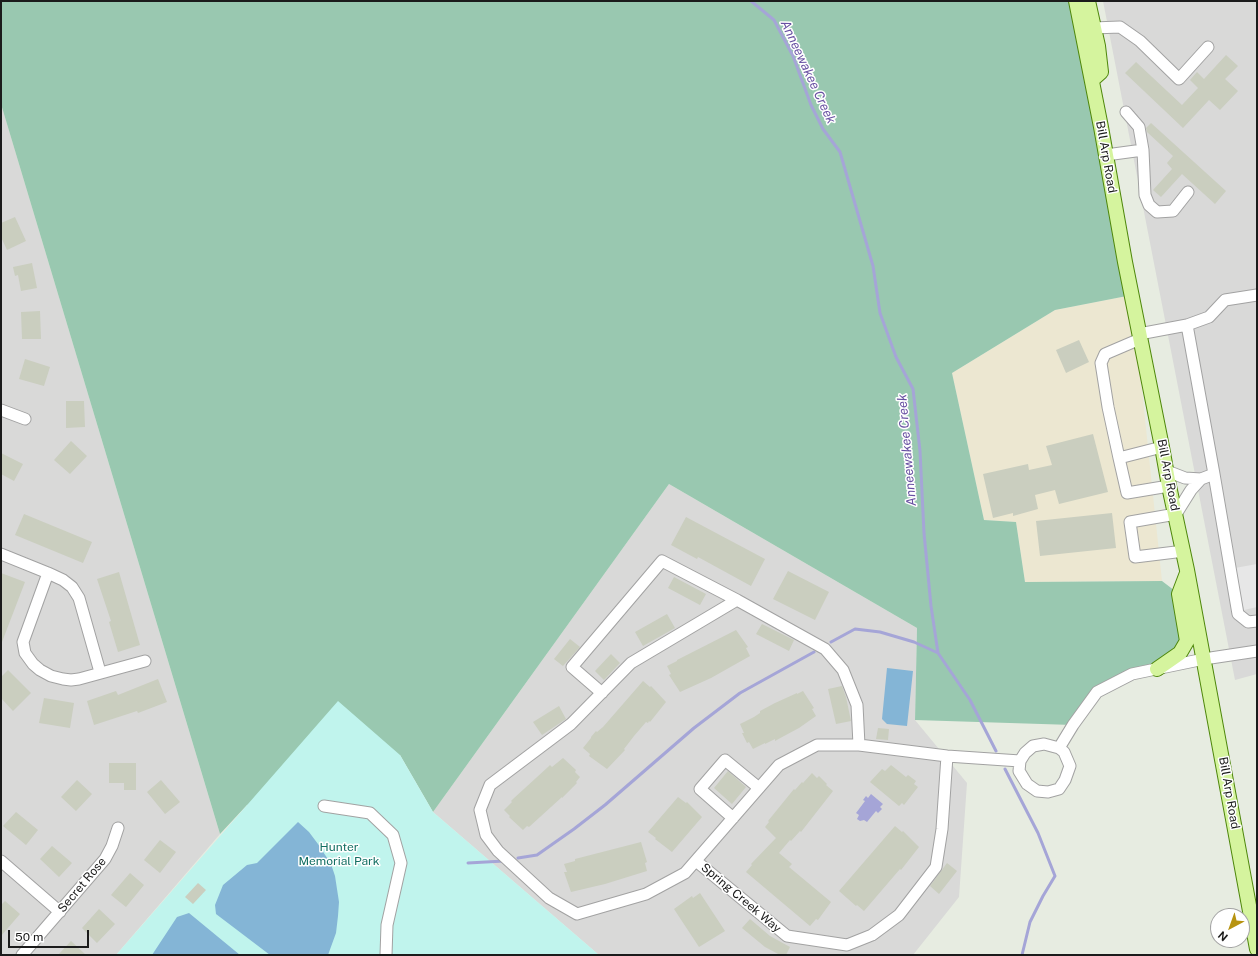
<!DOCTYPE html>
<style>
body{margin:0}
#map{position:relative;width:1258px;height:956px;overflow:hidden;background:#e7ece1;font-family:"Public Sans",sans-serif}
canvas{display:block}
.frame{position:absolute;inset:0;border:2px solid #1b1b1b;pointer-events:none}
.north{position:absolute;left:1210px;top:908px;width:40px;height:40px;box-sizing:border-box;background:#fff;border:1px solid #a4a4a4;border-radius:50%;rotate:221deg;font-size:11px;font-weight:700;line-height:16px;text-align:center;color:#1b1b1b}
.north::after{content:'';display:block;margin:auto;width:14px;height:18px;background:#b79310;clip-path:polygon(50% 0,100% 100%,50% 72%,0 100%)}
.scale{position:absolute;left:8px;top:930px;width:81px;height:18px;box-sizing:border-box;border:2px solid #1b1b1b;border-top:0;padding-left:5px;font-size:12px;line-height:14px;white-space:nowrap;color:#1b1b1b;-webkit-text-stroke:3px #fff;paint-order:stroke}
</style>
<div id="map">
<canvas width="1258" height="956"></canvas>
<div class="frame"></div>
<div class="north">N</div>
<div class="scale">50 m</div>
</div>
<script>
const c = document.querySelector('canvas').getContext('2d');
c.lineJoin = 'round';
function paint(path, color) {
  c.fillStyle = color;
  c.fill(path, 'evenodd');
}
function shape(rows) {
  const path = new Path2D();
  for (const r of rows) {
    path.moveTo(r[0], r[1]);
    for (let i = 2; i < r.length; i += 2) path.lineTo(r[i], r[i + 1]);
  }
  return path;
}
function trace(path, color, width, dash) {
  c.strokeStyle = color;
  c.lineWidth = width;
  c.lineCap = dash ? 'butt' : 'round';
  c.setLineDash(dash || []);
  c.stroke(path);
}
function label(font, color, halo, rows, align = 'center') {
  c.font = font + ' "Public Sans",sans-serif';
  c.lineWidth = 3;
  c.setLineDash([]);
  c.textBaseline = 'middle';
  c.strokeStyle = halo;
  c.fillStyle = color;
  for (const [text, x, y, turn = 0] of rows) {
    c.save();
    c.translate(x, y);
    c.rotate((+turn || 0) * Math.PI / 180);
    c.textAlign = isNaN(turn) ? turn : align;
    if (halo) c.strokeText(text, 0, 0);
    c.fillText(text, 0, 0);
    c.restore();
  }
}
paint(shape([
 [1103,1,1257,1,1257,674,1235,680],
 [1,104,220,834,116,955,1,955],
 [669,484,917,628,915,720,967,783,959,897,913,955,599,955,433,812]
]), '#d9d9d8');
paint(shape([
 [1132,295,1162,581,1025,582,1016,522,984,520,952,373,1055,310]
]), '#ece7d1');
paint(shape([
 [1,1,1076,1,1132,295,1055,310,952,373,984,520,1016,522,1025,582,1162,581,1179,594,1180,653,1097,692,1073,725,915,720,917,628,669,484,433,812,400,755,247,805,220,834,1,104]
]), '#99c8b0');
paint(shape([
 [338,701,400,755,433,812,599,955,116,955]
]), '#c0f4ed');
paint(shape([
 [887,668,913,671,907,726,887,724,882,719],
 [298,822,309,832,318,844,331,864,335,876,339,902,338,916,336,933,328,955,270,955,216,914,215,905,223,885,247,865,257,863],
 [189,913,240,955,152,955,177,917]
]), '#84b5d6');
paint(shape([
 [1257,564,1257,607,1244,610,1235,568]
]), '#e7e7e7');
paint(shape([
 [871,794,883,804,880,807,882,809,878,813,876,811,867,822,864,820,860,821,857,819,859,815,856,813,865,801,863,800,866,796,868,798]
]), '#a5a5d7');
trace(shape([
 [751,1,774,20,793,56,811,105,823,129,840,152,873,266,880,313,896,357,913,389,920,451,924,533,931,606,938,653,970,700,996,751],
 [831,642,855,629,880,632,914,642,938,653],
 [1005,769,1038,833,1055,876,1043,896,1030,922,1022,955],
 [518,858,537,855,574,829,605,805,694,728,740,693,814,652],
 [468,863,504,861]
]), '#a5a5d7', 3);
paint(shape([
 [1226,55,1238,66,1225,79,1238,91,1220,110,1209,100,1183,128,1125,73,1136,62,1182,105,1198,88,1190,80,1197,72,1204,79],
 [1151,123,1226,191,1215,204,1182,174,1161,197,1153,190,1172,169,1167,163,1173,156,1147,132,1146,128],
 [15,217,26,241,7,250,1,237,1,223],
 [32,263,37,288,21,291,18,275,15,276,13,267],
 [40,311,41,339,22,339,21,312],
 [1079,340,1089,362,1066,373,1056,350],
 [25,359,50,367,44,386,19,379],
 [66,401,84,401,85,427,66,428],
 [1093,434,1108,492,1059,504,1055,490,1035,495,1038,509,1013,516,1013,513,993,518,983,474,1028,464,1029,470,1052,465,1046,446],
 [71,441,87,456,70,474,54,460],
 [1,453,23,464,14,481,1,474],
 [1112,513,1116,548,1040,556,1036,521],
 [24,514,92,542,83,563,15,535],
 [686,517,765,559,751,586,698,557,697,559,671,545],
 [788,571,829,592,815,620,773,599],
 [119,572,140,645,118,652,109,622,111,621,97,579],
 [1,573,25,582,2,642,1,642],
 [674,577,706,594,700,605,668,588],
 [667,614,675,628,643,646,635,632],
 [762,624,794,640,789,651,756,634],
 [736,630,748,647,746,648,750,656,711,678,680,692,669,675,671,674,667,666,677,661,677,660],
 [570,639,580,647,563,666,554,659],
 [611,654,620,663,604,680,595,671],
 [8,670,31,693,13,711,1,698,1,677],
 [158,679,167,702,138,713,137,711,94,725,87,701,116,691,118,695],
 [643,681,650,687,651,686,666,702,650,722,649,721,648,723,646,722,634,736,624,749,625,750,607,769,589,756,590,754,583,748,591,738,591,737,596,731,597,732,603,727],
 [842,686,846,697,851,721,836,724,828,689],
 [803,691,814,708,812,709,816,716,799,728,784,736,775,741,775,739,765,744,765,743,753,749,749,742,747,743,742,733,744,733,740,724,754,717,760,713,760,711,775,703,797,693,797,694],
 [44,698,74,703,70,728,39,723],
 [559,706,566,719,542,735,533,722],
 [878,728,889,729,888,740,876,739],
 [563,758,576,770,575,772,580,777,576,782,577,783,562,798,562,797,529,827,527,826,523,830,509,817,510,816,504,810,512,802,511,801,513,799,548,767,550,765,552,767],
 [109,763,136,763,136,790,124,790,124,783,109,783],
 [891,765,906,777,908,775,916,781,914,784,918,787,904,805,902,803,899,806,870,782,882,769,885,771],
 [728,771,746,787,732,804,714,788],
 [812,773,817,778,819,776,827,784,826,785,833,791,801,832,800,831,791,841,790,840,779,853,792,864,789,867,831,902,818,920,816,919,810,926,746,872,752,865,751,864,776,838,765,827,769,822,768,821,794,789,795,790,802,782,803,783],
 [77,780,92,794,76,811,61,797],
 [161,780,180,802,165,814,147,792],
 [678,797,686,803,687,802,702,817,672,852,655,839,656,838,648,832],
 [16,812,38,830,26,845,3,826],
 [895,826,902,832,903,831,919,847,901,870,900,869,864,911,857,905,856,906,839,891],
 [160,840,176,852,160,873,144,860],
 [641,842,647,862,645,863,647,871,605,884,571,892,564,872,567,872,564,864,575,861,575,859],
 [52,846,72,863,59,877,40,859],
 [947,863,957,871,939,894,930,886],
 [130,873,144,885,126,907,111,895],
 [198,883,206,890,193,904,185,897],
 [700,893,725,931,699,947,674,909,692,896,693,898],
 [5,901,20,914,1,936,1,905],
 [99,909,115,924,97,943,82,928],
 [750,919,770,936,790,947,786,955,780,955,765,947,742,928],
 [71,941,86,955,58,955]
]), '#cacebf');
const minor = shape([
 [1093,28,1120,27,1140,41,1179,79,1208,47],
 [1143,150,1145,195,1149,205,1157,212,1173,211,1188,192],
 [1106,155,1143,150,1139,127,1126,112],
 [1139,334,1187,325],
 [1,410,25,419],
 [1162,447,1119,458,1127,493,1169,486],
 [1119,458,1108,407,1101,363,1105,354,1140,339],
 [1167,471,1185,478,1201,479,1214,474,1238,614,1248,622,1257,621],
 [1214,474,1187,325,1209,317,1225,300,1257,295],
 [1184,551,1135,557,1130,522,1176,514,1191,490,1201,479],
 [1,554,48,573,63,580,72,587,79,598,100,672],
 [48,573,23,642,25,653,33,664,40,670,51,676,63,679,71,680,79,679,145,661],
 [602,693,572,667,662,561,737,600],
 [1044,744,1059,748,1064,752,1070,766,1065,780,1059,789,1048,792,1037,791,1027,784,1019,771,1020,761,1025,753,1033,746,1044,744],
 [859,745,857,705,843,670,825,649,737,600,631,663,571,724,490,785,480,810,486,835,498,851,549,898,577,914,646,894,685,873,779,765,817,745,859,745,947,756,1020,761],
 [1059,748,1073,725,1097,692,1132,674,1204,659,1257,651],
 [324,806,370,813,393,835,401,863,387,925,386,955],
 [733,818,700,789,725,760,759,788],
 [1,861,60,912],
 [696,861,787,936,847,945,872,935,899,915,936,867,942,829,947,756],
 [22,955,105,859,112,846,118,828]
]);
const major = shape([
 [1076,1,1101,127,1125,262,1162,447,1169,486,1187,570,1257,949],
 [1088,1,1098,46,1101,72,1092,80],
 [1157,669,1180,653,1187,641,1179,594,1187,573]
]);
trace(minor, '#a2a2a2', 13);
trace(major, '#4e870b', 16);
trace(minor, '#fff', 11);
trace(major, '#d5f49e', 14);
label('12px', '#1b1b1b', '#fff', [
 ["Bill Arp Road",1106,157,80],
 ["Bill Arp Road",1168,475,79],
 ["Bill Arp Road",1229,793,80],
 ["Secret Rose",82,885,-50],
 ["Spring Creek Way",741,898,40]
]);
label('12px', '#136f63', '#fff', [
 ["Hunter",339,847],
 ["Memorial Park",339,861]
]);
label('italic 13px', '#6850a2', '#fff', [
 ["Anneewakee Creek",808,72,65],
 ["Anneewakee Creek",907,450,-95]
]);
</script>
